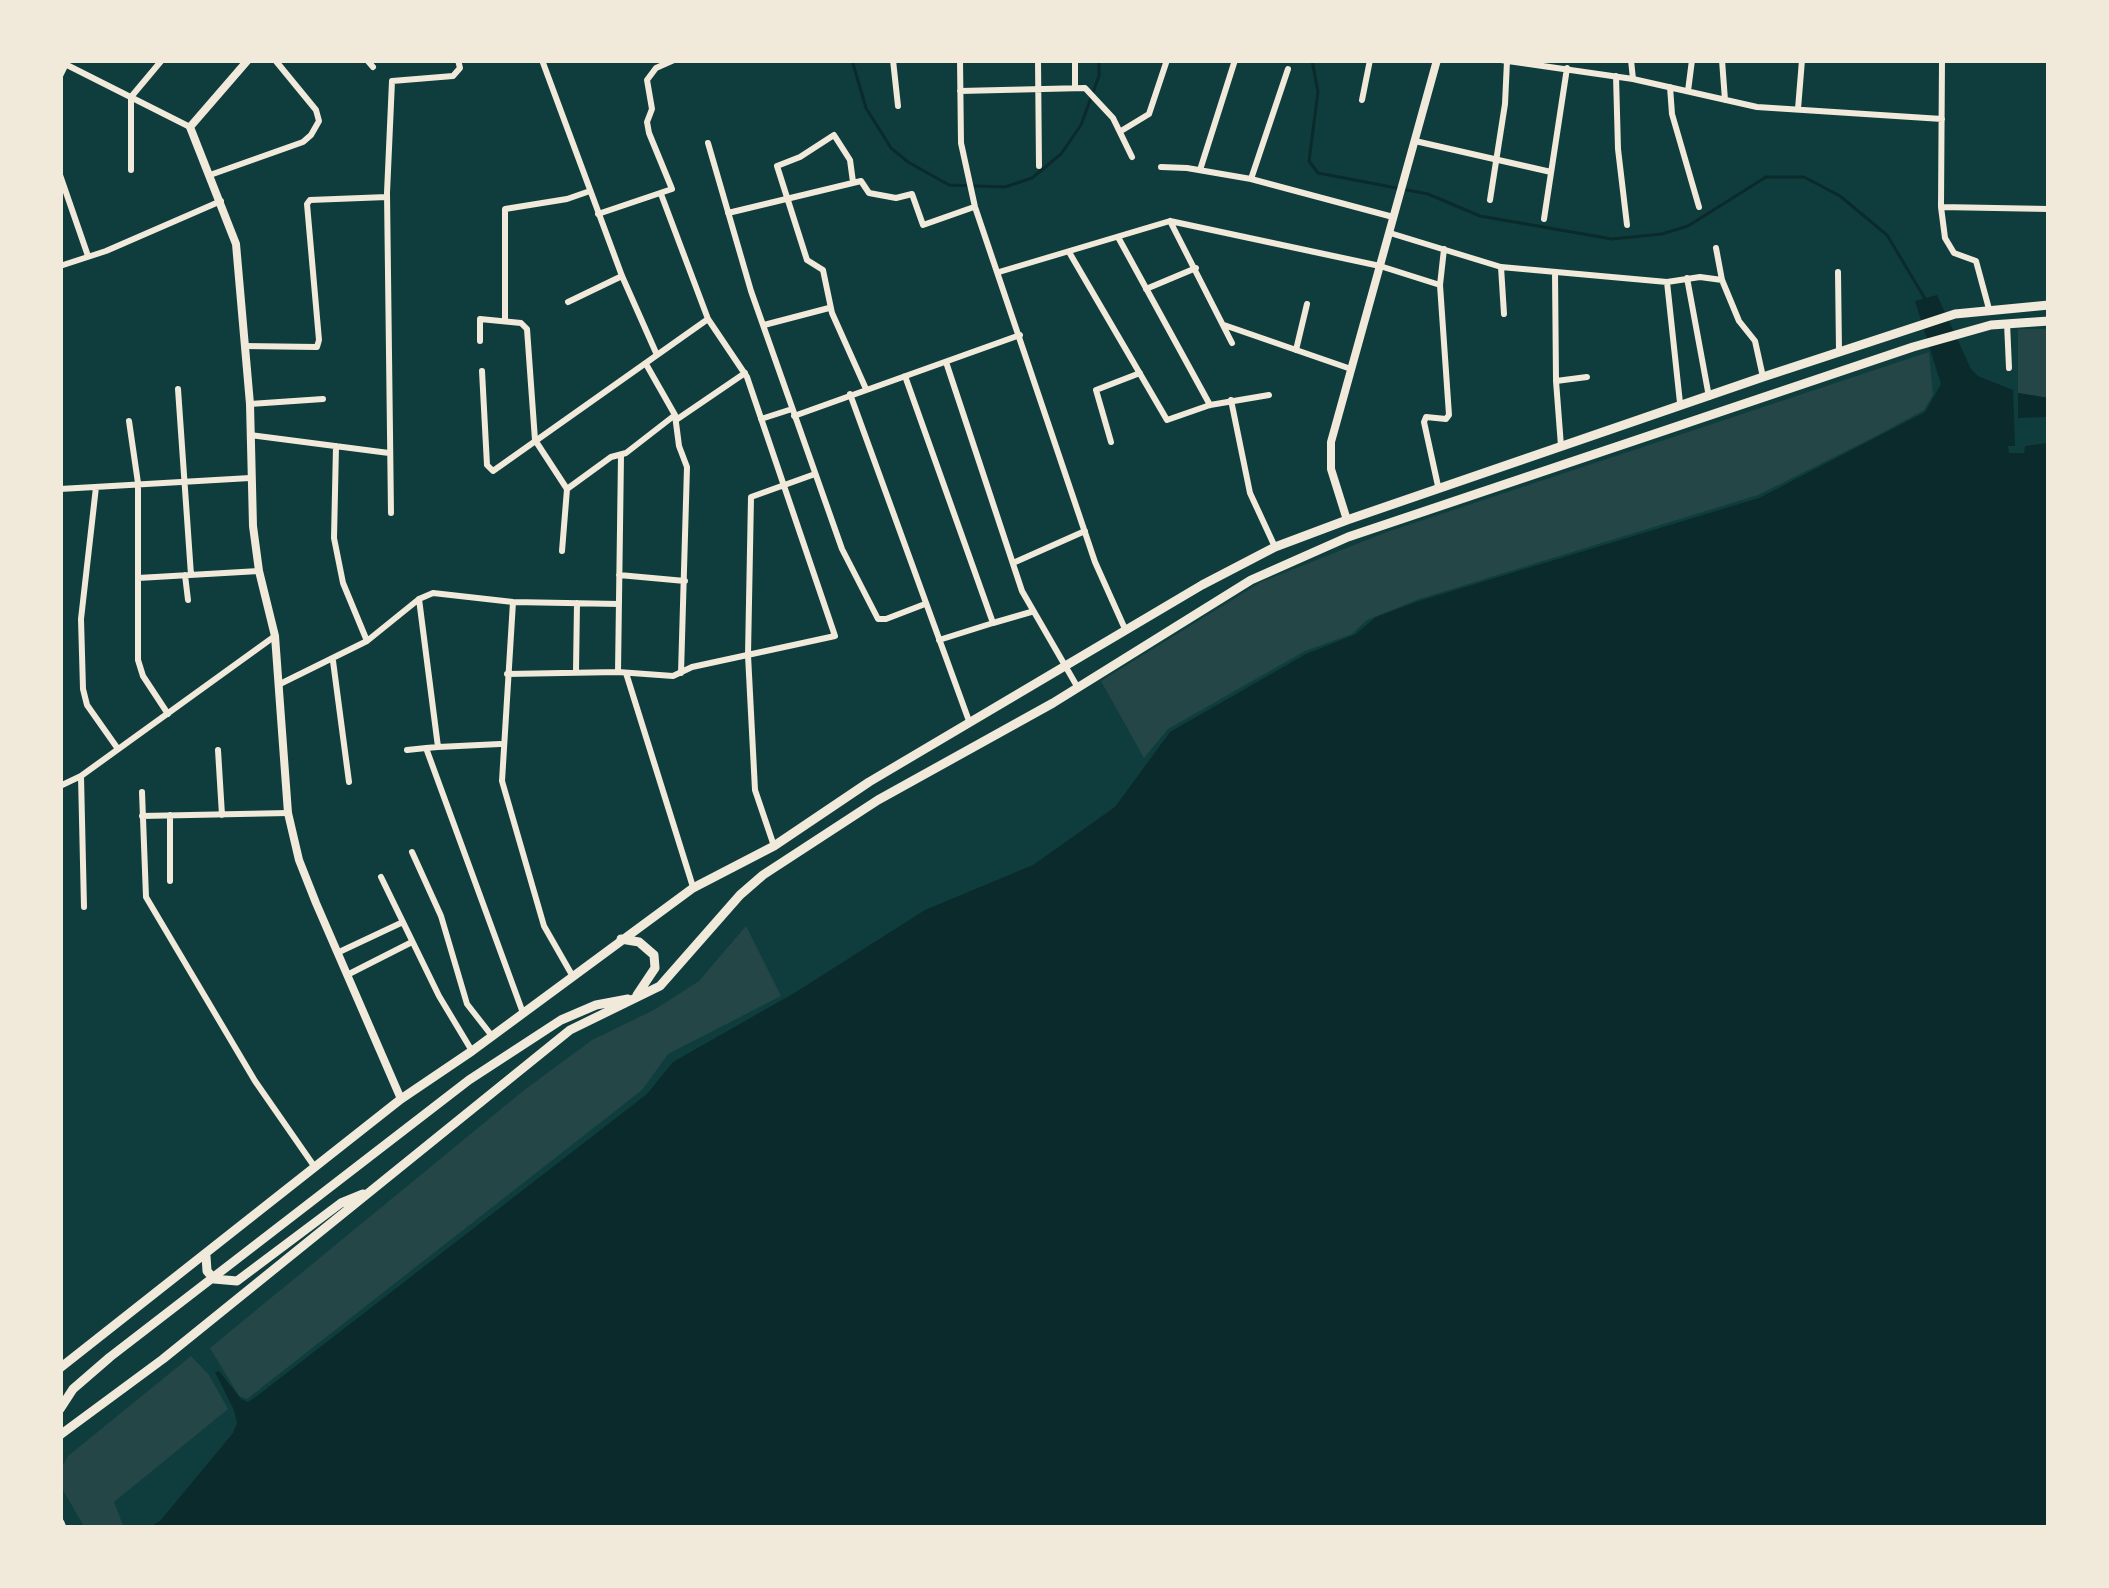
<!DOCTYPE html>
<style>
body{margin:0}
#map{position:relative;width:2109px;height:1588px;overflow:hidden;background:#0f3d3e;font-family:"PT Sans Narrow",sans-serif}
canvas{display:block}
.frame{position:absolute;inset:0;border:63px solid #f1e9da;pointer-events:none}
</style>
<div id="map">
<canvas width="2109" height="1588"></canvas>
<div class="frame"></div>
</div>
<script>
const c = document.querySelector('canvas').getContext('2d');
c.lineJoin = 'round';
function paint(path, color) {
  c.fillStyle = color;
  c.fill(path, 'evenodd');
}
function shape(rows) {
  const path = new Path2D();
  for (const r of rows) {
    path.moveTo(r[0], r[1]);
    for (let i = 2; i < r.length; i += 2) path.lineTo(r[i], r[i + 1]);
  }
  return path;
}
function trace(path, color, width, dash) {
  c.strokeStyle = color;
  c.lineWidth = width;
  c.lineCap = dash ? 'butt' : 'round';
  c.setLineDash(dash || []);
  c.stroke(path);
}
paint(shape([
 [2018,329,2049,329,2049,398,2018,393],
 [1929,352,1933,395,1924,410,1876,436,1758,495,1419,599,1367,620,1352,634,1305,651,1168,729,1144,758,1101,681,1261,582,1387,532],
 [746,926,781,996,668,1054,642,1090,247,1399,239,1396,210,1348,523,1091,592,1040,654,1010,699,981],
 [191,1356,209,1375,228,1409,114,1502,124,1528,85,1528,60,1485,60,1470,68,1456]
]), '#244646');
paint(shape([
 [1937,295,1971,369,1978,376,2013,390,2015,446,2008,446,2009,453,2024,453,2025,446,2048,443,2046,417,2018,418,2018,393,2049,398,2049,1528,148,1528,160,1521,233,1433,237,1423,234,1410,215,1372,219,1371,241,1399,248,1402,257,1396,647,1094,673,1062,796,992,925,910,1033,865,1115,807,1170,732,1306,654,1356,634,1376,617,1419,601,1759,498,1925,412,1941,384,1915,301]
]), '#0a2a2b');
trace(shape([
 [852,60,866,108,891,148,908,162,949,185,1005,187,1032,178,1061,154,1081,125,1099,76,1099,60],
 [1312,60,1318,92,1309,161,1318,173,1428,194,1480,216,1612,239,1662,234,1688,226,1766,177,1804,177,1840,196,1887,235,1927,302]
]), '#0a2a2b', 3);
trace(shape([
 [367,60,373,67],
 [542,60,622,276,657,355],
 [893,60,898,106],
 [960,60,961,143,975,207,1095,562,1125,629],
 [1038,60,1039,166],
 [1075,60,1075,86],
 [1501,60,1633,79,1757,107,1942,119],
 [1631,60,1633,79],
 [1722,60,1725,100],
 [1942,60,1941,207,1945,238,1954,253,1976,261,1989,309],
 [67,65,190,127],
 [60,76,68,60],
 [1616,76,1618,149,1627,225],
 [1670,87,1672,114,1699,207],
 [960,91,1085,88,1113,118,1132,157],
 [1688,91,1692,60],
 [1362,100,1370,60],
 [1798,109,1802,60],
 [1121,131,1149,114,1167,60],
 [1415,141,1551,172],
 [708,143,751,291,842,549,878,619,886,619,925,604],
 [1161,167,1187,168,1251,179,1393,217],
 [131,170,131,97,162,60],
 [1200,170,1235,60],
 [60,175,88,256],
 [210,175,303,142,311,135,319,121,316,110,275,60],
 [1251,179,1288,69],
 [853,182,850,160,834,135,800,157,777,166,807,260,823,270,832,313,866,389],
 [661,194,708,319],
 [1490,200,1505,104,1507,61],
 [1941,207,2049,209],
 [728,213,861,181,869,193,896,198,912,194,923,225,974,207],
 [598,214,672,189,649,133,647,122,652,109,647,80,656,68,674,60],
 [1544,219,1567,68],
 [1170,221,1232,343],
 [1390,233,1501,267,1667,282,1700,277,1722,280],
 [1118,237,1210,405],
 [1716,248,1722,280,1739,321,1755,341,1763,377],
 [1069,252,1167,420,1210,405,1269,395],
 [60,266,106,251,221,201],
 [1501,267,1504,314],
 [999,272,1170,221,1380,266,1440,285],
 [1555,272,1556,381,1561,446],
 [1838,272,1839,351],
 [1687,278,1709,397],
 [1667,282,1680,403],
 [1146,289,1196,268],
 [568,302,622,276],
 [505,321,505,209,567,199,590,191],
 [2007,323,2009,368],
 [764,325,829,308],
 [1224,325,1351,369],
 [480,341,480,319,521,323,527,329,535,440,567,489],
 [244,346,317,347,319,340,307,204,310,200,387,197],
 [1296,350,1307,304],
 [946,362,1022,591,1078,688],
 [646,364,675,415,679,446,687,467,681,673],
 [482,371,487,465,493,471,708,319,747,377,835,636,692,667,673,676,618,672,507,674],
 [905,376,993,623,1031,612],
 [1556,381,1587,377],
 [178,389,191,575],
 [850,394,969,721],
 [1231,400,1250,493,1275,547],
 [250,404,323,399],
 [794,416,1020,335],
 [761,419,792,409],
 [676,420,745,373],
 [129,421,138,483,138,660,143,676,168,714],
 [250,435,389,453],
 [1111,442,1096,390,1140,373],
 [336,446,334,538,343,583,367,641],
 [1438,486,1424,422,1426,417,1446,419,1449,415,1440,285,1444,249],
 [96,487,81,619,83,689,87,705,118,749],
 [60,489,250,478],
 [391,513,387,193,392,81,453,76,460,68,458,60],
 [562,551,567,489,611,457,626,453,675,415],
 [1013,563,1085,531],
 [185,575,188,600],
 [619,575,685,581],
 [138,578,259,571],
 [419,599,438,747,426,748,523,1013],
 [513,602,502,781,544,926,572,975],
 [939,640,993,623],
 [333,661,349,782],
 [576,671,577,603],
 [618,672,621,456],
 [626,673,693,887],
 [280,684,367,641,419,599,433,593,513,602,619,604],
 [438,747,500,744],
 [218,750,222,815],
 [407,750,426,748],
 [81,776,84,907],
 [60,786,81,776,275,636],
 [142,792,146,897,255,1081,314,1166],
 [170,815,170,881],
 [142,816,288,813],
 [774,846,755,790,748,655,751,497,815,474],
 [412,852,441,916,467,1004,492,1036],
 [381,877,439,996,472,1051],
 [337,953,403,922],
 [347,975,412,942]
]), '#f1e9da', 6);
trace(shape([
 [248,60,190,127,236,244,250,404,253,526,259,571,275,636,288,813,299,860,316,903,401,1099],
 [1347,520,1331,469,1331,442,1437,60]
]), '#f1e9da', 8);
trace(shape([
 [621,939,639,942,654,955,655,968,637,995],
 [206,1256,207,1271,214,1279,237,1281,341,1203,363,1194],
 [60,1368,401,1099,472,1051,693,888,774,846,869,782,1202,585,1275,547,1347,520,1763,377,1955,314,2049,305],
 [60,1409,73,1389,110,1357,469,1080,561,1020,596,1005,628,999],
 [60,1435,163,1359,570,1030,660,986,740,895,763,875,878,800,1053,703,1251,580,1348,537,1913,347,1991,325,2049,321],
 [60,1523,62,1528]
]), '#f1e9da', 9);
</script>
